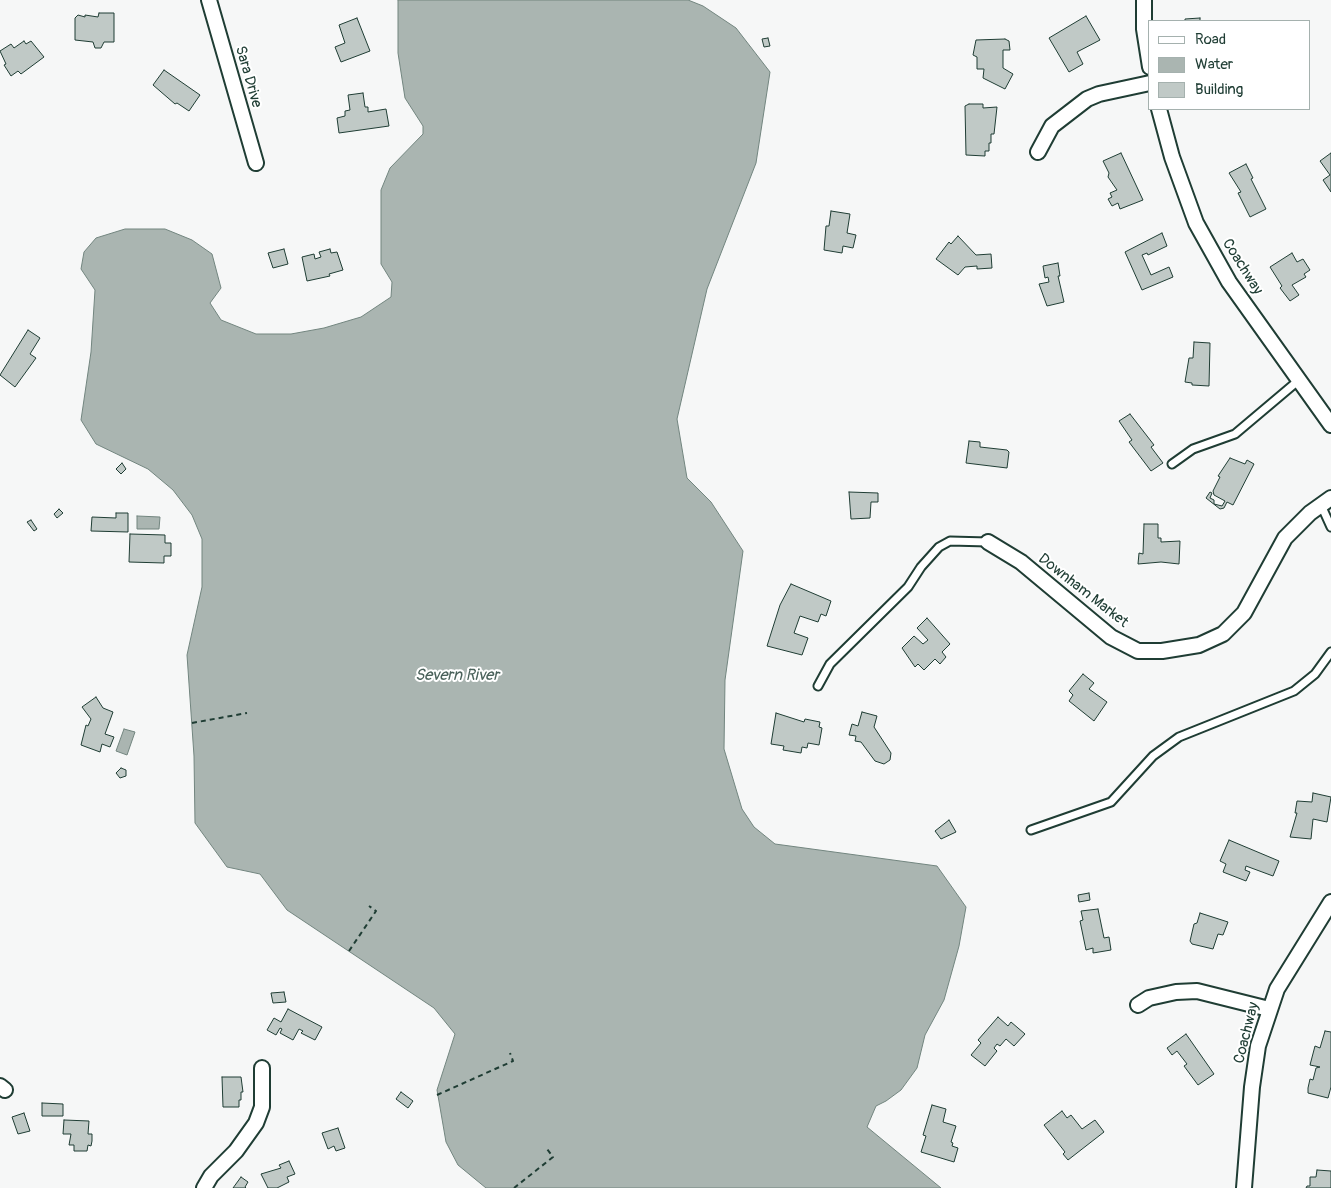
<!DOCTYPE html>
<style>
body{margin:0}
#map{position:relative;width:1331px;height:1188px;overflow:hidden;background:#f6f7f7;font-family:Pangolin,sans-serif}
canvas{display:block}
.legend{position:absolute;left:1148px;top:20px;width:162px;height:90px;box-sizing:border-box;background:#fff;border:1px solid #a5b1ae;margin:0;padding:6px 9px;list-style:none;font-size:15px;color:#1f3d34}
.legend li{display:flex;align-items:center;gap:10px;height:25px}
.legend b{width:25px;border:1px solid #a5b1ae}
</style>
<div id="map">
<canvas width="1331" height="1188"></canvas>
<ul class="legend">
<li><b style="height:6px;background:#fff"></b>Road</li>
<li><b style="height:14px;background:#aab5b1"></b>Water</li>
<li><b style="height:14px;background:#c0c9c6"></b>Building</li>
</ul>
</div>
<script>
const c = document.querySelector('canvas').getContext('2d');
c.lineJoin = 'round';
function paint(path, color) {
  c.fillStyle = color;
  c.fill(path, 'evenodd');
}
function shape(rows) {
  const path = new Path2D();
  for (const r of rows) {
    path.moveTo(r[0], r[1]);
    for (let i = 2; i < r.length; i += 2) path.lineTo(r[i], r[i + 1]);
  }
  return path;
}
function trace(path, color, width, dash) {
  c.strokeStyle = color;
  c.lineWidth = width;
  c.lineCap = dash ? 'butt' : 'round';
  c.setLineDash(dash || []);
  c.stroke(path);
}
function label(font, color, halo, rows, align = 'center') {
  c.font = font + ' Pangolin,sans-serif';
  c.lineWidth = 4;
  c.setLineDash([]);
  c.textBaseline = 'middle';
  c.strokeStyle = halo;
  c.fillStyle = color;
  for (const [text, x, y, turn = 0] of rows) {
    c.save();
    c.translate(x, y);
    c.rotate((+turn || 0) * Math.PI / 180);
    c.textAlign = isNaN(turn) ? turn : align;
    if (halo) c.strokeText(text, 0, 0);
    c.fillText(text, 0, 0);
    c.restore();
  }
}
const water = shape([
 [398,0,688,0,703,6,736,28,770,72,756,163,707,289,677,419,687,478,711,502,743,551,725,680,724,749,742,809,754,827,775,844,937,866,966,907,959,946,944,1000,925,1035,917,1068,901,1090,886,1101,876,1106,867,1127,941,1188,486,1188,458,1165,446,1142,437,1090,455,1034,434,1008,287,910,260,874,227,867,195,823,194,756,187,655,202,587,202,539,192,515,173,490,148,469,96,444,81,420,91,352,95,290,81,269,84,252,96,238,125,229,165,229,192,240,212,254,221,288,210,303,221,320,256,334,291,334,324,328,361,317,391,297,392,282,381,264,381,190,390,168,423,134,423,126,405,98,398,53,398,0],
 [137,516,160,517,159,529,137,529,137,516],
 [124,729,135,732,127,755,116,751,124,729]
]);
paint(water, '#aab5b1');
trace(water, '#72857f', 1);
const building = shape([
 [99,13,114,13,114,42,104,42,101,48,95,48,93,42,75,40,75,18,78,15,85,17,85,15,98,17,99,13],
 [1086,16,1100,40,1077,52,1083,64,1069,72,1049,38,1086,16],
 [357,18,370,51,341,62,335,47,345,43,339,25,357,18],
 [1200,18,1200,21,1185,21,1185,19,1200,18],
 [768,38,770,46,764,47,762,39,768,38],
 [1005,39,1009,41,1010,50,1003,50,1003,68,1013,74,1005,89,983,78,984,69,977,69,977,57,973,55,976,40,1005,39],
 [24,41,26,44,31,41,44,57,21,74,18,71,11,76,4,65,6,64,0,51,11,44,14,48,24,41],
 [164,70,200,95,189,111,177,103,175,104,153,85,164,70],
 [363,93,365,107,368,107,368,112,386,109,389,126,339,133,337,118,345,116,345,111,350,110,348,95,363,93],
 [969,104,983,104,983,108,997,107,994,134,991,134,991,143,989,143,989,151,985,151,985,156,966,155,965,106,969,104],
 [1121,153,1143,200,1120,209,1118,203,1112,206,1108,199,1112,197,1110,193,1117,190,1108,177,1109,173,1103,161,1121,153],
 [1331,153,1331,192,1323,180,1330,175,1320,161,1331,153],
 [1246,164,1253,178,1251,179,1266,209,1250,217,1238,193,1241,192,1229,173,1246,164],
 [831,211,850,214,847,233,856,235,853,248,843,246,842,253,824,250,826,226,829,226,831,211],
 [1162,233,1167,246,1148,255,1147,253,1142,255,1151,275,1169,267,1173,277,1142,290,1125,252,1162,233],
 [958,236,976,255,991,254,992,268,977,269,977,266,965,267,958,275,936,259,949,242,951,244,958,236],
 [284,249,288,264,273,268,268,253,284,249],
 [330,249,331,253,337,252,343,270,329,274,330,276,307,281,302,257,314,254,315,259,321,257,319,252,330,249],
 [1292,253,1297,262,1303,259,1310,270,1304,274,1306,277,1292,285,1299,295,1290,301,1280,288,1282,286,1270,267,1292,253],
 [1058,263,1060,276,1058,276,1064,302,1047,306,1039,284,1049,282,1048,277,1045,278,1043,266,1058,263],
 [28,330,40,338,30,354,36,358,15,387,0,375,28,330],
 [1194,342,1210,343,1209,386,1192,385,1192,383,1185,382,1189,358,1193,358,1194,342],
 [1130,414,1154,445,1151,447,1163,463,1151,471,1129,442,1132,440,1119,421,1130,414],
 [969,441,980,442,980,447,1007,450,1009,452,1007,468,966,463,969,441],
 [1230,458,1245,464,1247,460,1254,464,1233,505,1227,502,1224,508,1220,509,1206,498,1210,492,1212,493,1210,498,1214,500,1214,504,1222,506,1225,501,1214,495,1213,491,1220,477,1218,476,1230,458],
 [122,463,126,469,121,474,116,469,122,463],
 [849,492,878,493,878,502,871,502,870,518,851,519,849,492],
 [59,509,63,513,57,518,54,514,59,509],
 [116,513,128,513,128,532,91,531,92,517,116,518,116,513],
 [31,520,37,529,34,531,27,522,31,520],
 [1144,524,1158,524,1158,538,1161,538,1161,542,1180,541,1179,564,1161,562,1138,564,1139,553,1143,554,1144,524],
 [130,534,165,535,165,543,171,543,171,556,164,556,164,563,129,562,130,534],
 [791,584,831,601,826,616,821,614,818,622,800,616,794,633,808,638,802,655,767,646,780,605,791,584],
 [927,618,950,644,942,652,946,657,940,664,935,659,924,670,918,664,915,667,902,648,914,636,923,644,928,640,917,628,927,618],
 [1083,674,1094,683,1089,689,1107,702,1094,721,1069,701,1073,695,1069,691,1083,674],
 [96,697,103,708,113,712,105,734,114,737,110,747,102,744,100,752,81,745,86,725,88,726,91,719,82,707,96,697],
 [862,712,877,716,874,727,891,753,890,760,884,764,875,761,861,742,855,741,856,736,849,735,852,724,858,726,862,712],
 [776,713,804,722,805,719,820,722,819,727,822,728,819,745,808,743,807,748,802,747,801,753,783,750,784,746,771,744,776,713],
 [121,768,126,770,126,776,120,778,116,773,121,768],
 [1313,793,1331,797,1327,822,1313,819,1311,839,1290,837,1297,813,1295,813,1297,801,1312,802,1313,793],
 [949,820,956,832,941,839,935,831,949,820],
 [1229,840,1279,861,1273,876,1246,866,1245,870,1250,872,1246,881,1223,872,1226,864,1220,861,1229,840],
 [1089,893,1090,900,1079,902,1078,895,1089,893],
 [1098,909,1104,938,1109,937,1111,950,1093,953,1093,948,1086,950,1080,921,1083,920,1081,911,1098,909],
 [1200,913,1228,922,1223,935,1218,934,1213,949,1192,944,1190,941,1194,924,1197,923,1200,913],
 [284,992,286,1002,273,1003,271,993,284,992],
 [288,1009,322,1027,315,1040,301,1033,303,1031,299,1029,293,1040,280,1033,282,1029,280,1028,276,1035,267,1030,274,1018,281,1022,288,1009],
 [998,1017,1008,1026,1011,1022,1025,1034,1014,1046,1006,1039,1000,1046,997,1044,994,1048,997,1051,985,1066,971,1055,981,1043,978,1040,998,1017],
 [1325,1031,1331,1032,1331,1087,1328,1098,1308,1093,1308,1088,1310,1079,1313,1080,1316,1068,1320,1067,1310,1065,1315,1046,1320,1048,1325,1031],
 [1186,1034,1214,1074,1198,1085,1184,1066,1187,1064,1177,1051,1172,1055,1167,1048,1186,1034],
 [222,1077,241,1077,243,1092,241,1092,241,1100,239,1100,239,1107,223,1107,222,1077],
 [401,1092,413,1101,408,1108,396,1099,401,1092],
 [42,1103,63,1104,63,1116,42,1116,42,1103],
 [932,1105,946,1109,943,1122,956,1126,951,1142,953,1143,952,1146,958,1148,954,1162,921,1152,926,1136,923,1135,932,1105],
 [1062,1111,1067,1118,1071,1115,1082,1129,1095,1120,1104,1132,1068,1160,1063,1154,1065,1152,1044,1125,1062,1111],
 [24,1113,30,1131,18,1134,12,1117,24,1113],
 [64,1120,89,1121,88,1134,92,1134,92,1141,91,1146,88,1145,87,1151,74,1151,74,1145,69,1145,71,1134,63,1134,64,1120],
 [338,1128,345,1148,336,1151,334,1146,328,1149,322,1133,338,1128],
 [289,1161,295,1174,287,1177,289,1182,277,1188,268,1188,261,1174,281,1168,279,1165,289,1161],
 [1317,1170,1331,1171,1331,1188,1306,1188,1307,1186,1310,1186,1310,1177,1316,1177,1317,1170],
 [241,1177,248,1182,245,1187,246,1188,233,1188,241,1177]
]);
paint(building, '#c0c9c6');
trace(building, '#1f3d34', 1);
const lane = shape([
 [1172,464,1193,449,1235,434,1299,380],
 [1321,505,1331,527],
 [818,686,830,664,908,587,921,567,939,547,950,541,988,542],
 [1031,830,1111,802,1153,756,1179,737,1294,691,1315,674,1331,652]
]);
const street = shape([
 [209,0,256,163],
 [1144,0,1144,29,1150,67],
 [1159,109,1172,157,1196,223,1229,282,1331,425],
 [1038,152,1052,126,1087,99,1099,94,1150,83],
 [988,542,1021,562,1111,637,1138,651,1162,651,1199,645,1223,634,1244,613,1285,538,1310,513,1331,498],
 [1138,1005,1149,998,1176,992,1197,991,1269,1009],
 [0,1086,5,1090],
 [204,1188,211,1176,236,1151,256,1123,262,1107,262,1068],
 [1244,1188,1252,1087,1258,1046,1277,989,1331,902]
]);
trace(lane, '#1f3d34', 11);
trace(street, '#1f3d34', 18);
trace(shape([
 [192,723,247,713],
 [349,951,376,911,369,906],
 [437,1095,513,1061,510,1053],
 [514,1188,553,1157,547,1149]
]), '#1f3d34', 2, [5, 4]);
trace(lane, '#fff', 7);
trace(street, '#fff', 14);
label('15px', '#1f3d34', '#fff', [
 ["Sara Drive",248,77,74],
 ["Coachway",1242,267,58],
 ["Downham Market",1083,591,38],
 ["Coachway",1247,1033,-76]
]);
label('italic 16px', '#49615a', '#fff', [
 ["Severn River",457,676]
]);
</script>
